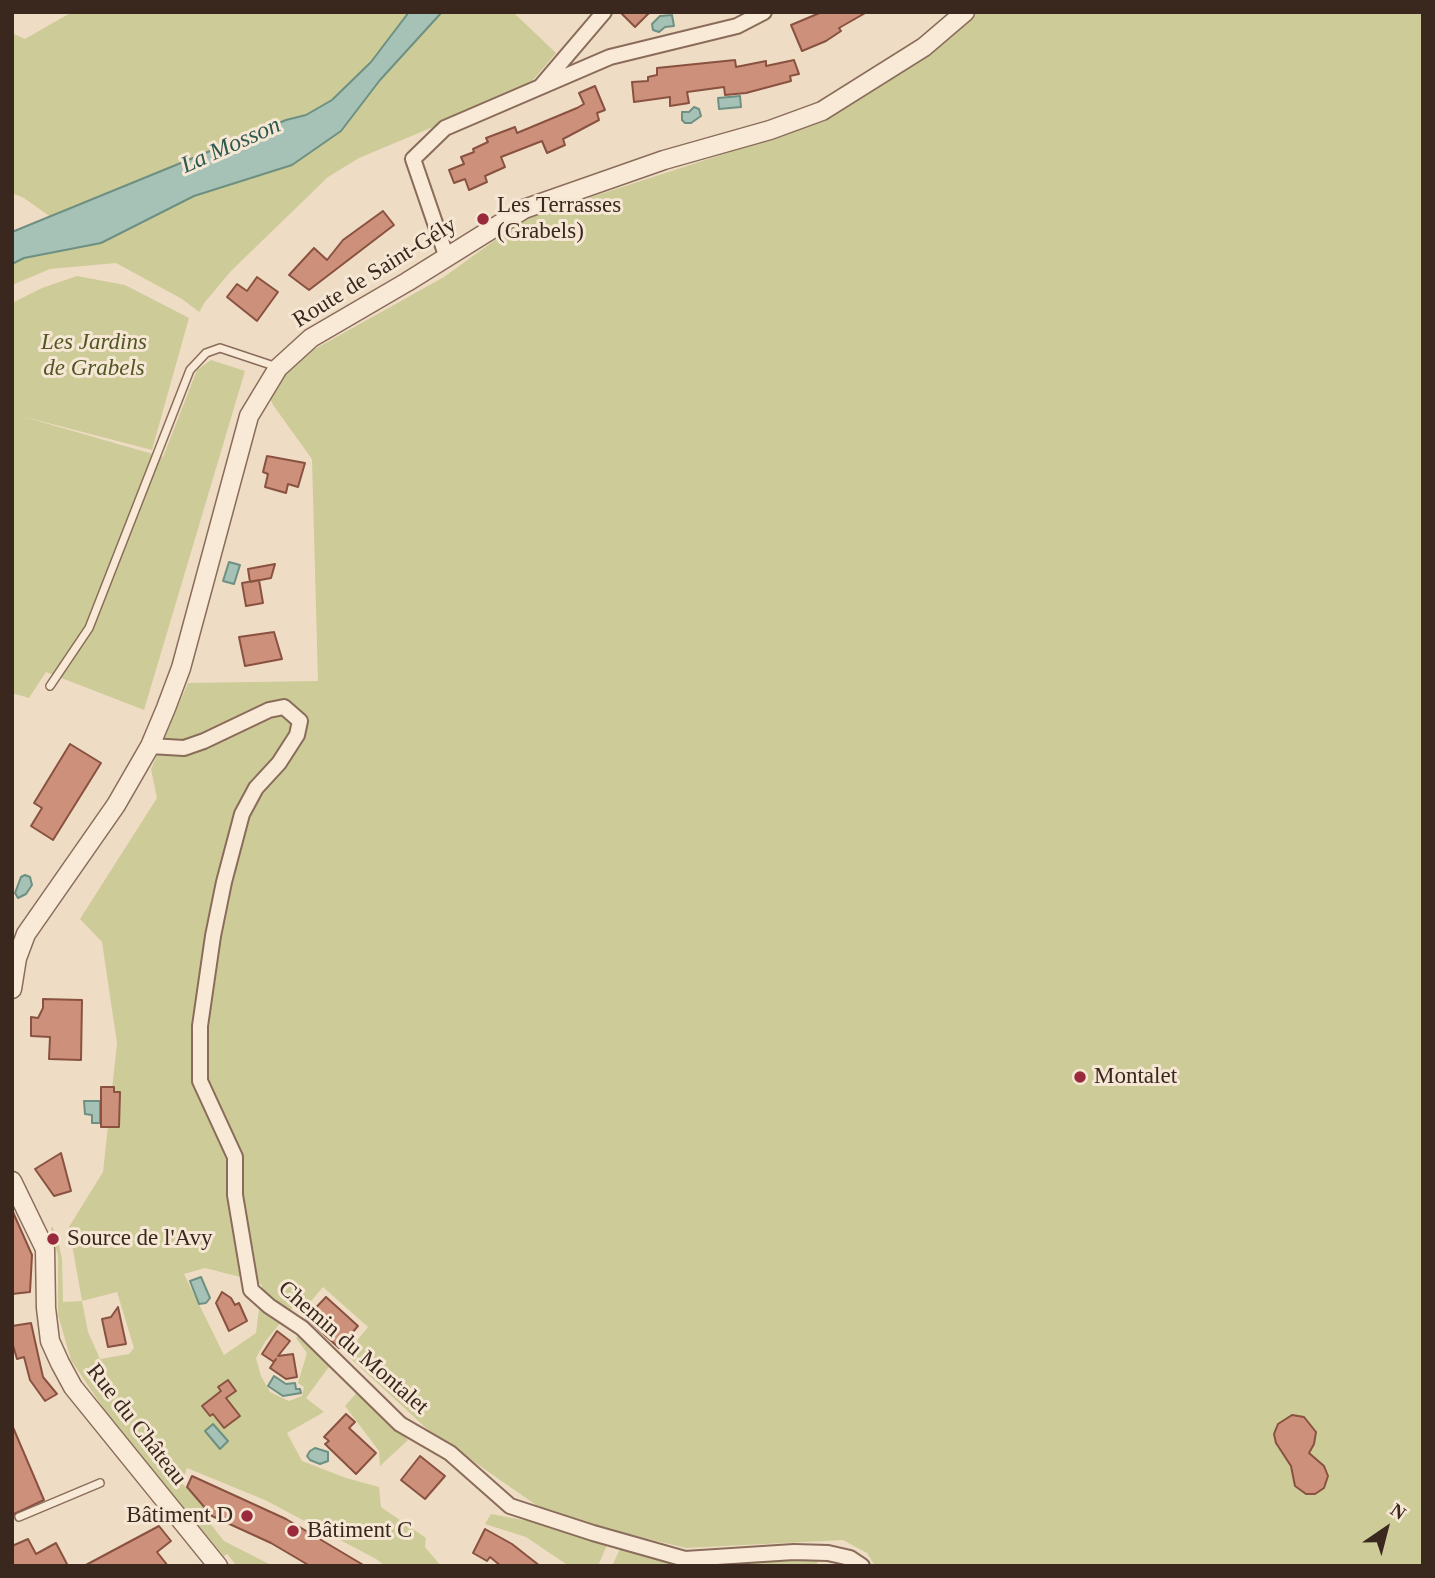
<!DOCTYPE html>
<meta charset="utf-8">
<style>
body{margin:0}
#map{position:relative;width:1435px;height:1578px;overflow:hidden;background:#efdcc4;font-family:Georgia,serif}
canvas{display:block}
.frame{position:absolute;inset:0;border:14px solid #3a281e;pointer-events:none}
.north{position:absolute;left:1351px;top:1494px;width:70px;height:70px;-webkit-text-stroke:5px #f6e7d4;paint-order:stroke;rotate:35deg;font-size:19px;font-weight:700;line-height:28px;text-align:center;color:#3a281e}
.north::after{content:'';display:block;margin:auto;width:24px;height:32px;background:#3a281e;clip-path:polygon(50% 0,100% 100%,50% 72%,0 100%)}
</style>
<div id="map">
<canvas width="1435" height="1578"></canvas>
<div class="frame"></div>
<div class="north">N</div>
</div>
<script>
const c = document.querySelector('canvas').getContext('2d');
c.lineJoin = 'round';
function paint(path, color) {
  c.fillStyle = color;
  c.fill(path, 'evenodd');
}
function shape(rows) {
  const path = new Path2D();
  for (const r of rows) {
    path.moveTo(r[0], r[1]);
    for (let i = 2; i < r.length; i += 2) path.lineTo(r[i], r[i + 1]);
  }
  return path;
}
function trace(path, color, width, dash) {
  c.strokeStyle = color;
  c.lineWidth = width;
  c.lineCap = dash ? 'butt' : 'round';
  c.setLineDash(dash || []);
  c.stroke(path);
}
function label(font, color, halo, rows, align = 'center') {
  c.font = font + ' Georgia,serif';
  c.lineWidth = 6;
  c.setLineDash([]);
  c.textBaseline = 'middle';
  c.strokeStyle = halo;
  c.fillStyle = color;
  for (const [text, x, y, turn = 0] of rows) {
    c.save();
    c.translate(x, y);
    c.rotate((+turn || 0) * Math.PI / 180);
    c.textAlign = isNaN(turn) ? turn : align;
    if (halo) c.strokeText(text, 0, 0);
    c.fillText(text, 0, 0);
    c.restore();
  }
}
paint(shape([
 [72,12,513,12,556,53,526,88,359,158,328,177,231,271,205,302,199,312,182,299,116,263,50,269,12,285,12,264,24,258,90,245,24,198,12,193,12,33,25,39],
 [976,12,1423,12,1423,1566,875,1566,867,1553,843,1540,686,1548,607,1529,546,1512,427,1429,346,1354,368,1327,323,1287,301,1313,293,1307,265,1342,256,1358,261,1376,270,1392,289,1401,302,1396,304,1387,298,1383,307,1353,296,1338,301,1333,331,1364,306,1398,324,1412,287,1433,302,1461,346,1478,379,1487,381,1507,426,1538,425,1547,441,1566,385,1566,376,1559,265,1500,187,1468,182,1483,210,1515,208,1521,224,1541,273,1566,237,1566,227,1554,224,1556,118,1430,71,1360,58,1315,58,1256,51,1228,52,1226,58,1239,62,1259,63,1302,82,1301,69,1227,103,1172,117,1043,102,942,80,919,157,798,151,769,188,683,318,681,312,459,273,405,269,395,295,360,444,277,524,219,825,121,927,56],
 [205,1268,256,1281,262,1285,256,1333,224,1355,184,1274],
 [117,1292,134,1348,129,1354,100,1359,88,1332,82,1301],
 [77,276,125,285,189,318,152,450,21,416,163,457,197,370,211,360,245,371,144,710,46,672,29,698,12,693,12,303,42,288],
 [358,1391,408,1440,380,1466,379,1451,345,1406],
 [491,1514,534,1522,607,1545,598,1566,569,1566,526,1537,485,1524],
 [620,1549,681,1564,699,1565,612,1566],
 [773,1558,819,1558,816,1566,712,1566,712,1564]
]), '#cdcb98');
const water = shape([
 [409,12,442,12,380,80,341,131,292,165,194,196,101,243,24,258,12,264,12,232,286,120,306,115,332,100,371,62,409,12],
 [672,15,674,26,665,27,659,32,653,30,652,24,660,16,672,15],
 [740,96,741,107,719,109,718,98,740,96],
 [694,107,699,109,701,116,691,123,685,123,682,120,682,112,689,112,694,107],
 [229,562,240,565,234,584,223,581,229,562],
 [25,875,30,877,32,885,26,894,18,898,15,893,21,877,25,875],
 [84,1101,100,1101,100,1123,92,1123,92,1115,85,1114,84,1101],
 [201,1277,210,1298,206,1303,199,1304,190,1281,201,1277],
 [274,1376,286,1384,295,1383,296,1389,300,1389,301,1393,283,1396,268,1386,274,1376],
 [213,1424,228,1441,220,1449,205,1431,213,1424],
 [315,1448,328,1452,328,1461,320,1464,310,1460,307,1456,310,1451,315,1448]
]);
paint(water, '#a6c2b6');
trace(water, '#6d9082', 2);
const building = shape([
 [620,12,650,12,635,27,620,12],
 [822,12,867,12,839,28,841,31,826,41,802,51,791,25,822,12],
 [735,60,736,67,766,61,766,66,794,60,799,74,790,76,791,81,746,93,725,95,724,87,687,92,689,103,670,106,670,97,634,102,632,82,648,81,648,77,657,75,657,68,735,60],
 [595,86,605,110,597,113,599,120,563,139,565,145,547,153,542,141,501,157,505,167,485,176,487,182,469,190,465,179,454,183,449,170,464,164,461,157,474,152,473,149,488,142,486,138,515,127,517,133,577,108,584,104,579,93,595,86],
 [383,211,394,225,309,290,289,275,314,248,327,260,343,240,383,211],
 [257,277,278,292,257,321,227,297,237,284,247,291,257,277],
 [267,456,305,463,298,487,288,484,286,493,265,487,268,474,263,472,267,456],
 [275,564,271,578,250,582,248,569,275,564],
 [259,580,263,603,246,606,242,583,259,580],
 [274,632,282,659,245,666,239,637,274,632],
 [70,744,101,763,53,840,31,826,42,808,34,803,70,744],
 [43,999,82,1000,81,1060,49,1059,50,1037,31,1036,31,1017,38,1018,43,1008,43,999],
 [101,1087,114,1087,114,1092,120,1092,119,1127,101,1127,101,1087],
 [61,1153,71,1191,54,1196,35,1169,61,1153],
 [12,1210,32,1255,30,1292,12,1294,12,1210],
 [222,1292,231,1298,235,1305,239,1303,247,1321,229,1331,216,1303,222,1292],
 [326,1297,358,1326,339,1348,306,1318,326,1297],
 [118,1307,126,1344,108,1347,102,1319,111,1317,118,1307],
 [31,1323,43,1377,57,1394,45,1401,30,1380,24,1357,17,1359,12,1342,12,1326,31,1323],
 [277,1331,290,1341,278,1356,293,1354,297,1377,286,1379,270,1368,276,1359,274,1362,262,1354,277,1331],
 [228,1380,236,1391,226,1398,240,1416,224,1428,213,1414,210,1416,202,1406,221,1391,218,1387,228,1380],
 [346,1414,355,1422,349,1428,376,1453,356,1474,325,1444,329,1441,324,1437,346,1414],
 [1292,1415,1304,1417,1316,1432,1314,1444,1309,1453,1324,1466,1328,1476,1324,1488,1315,1494,1306,1494,1295,1486,1291,1466,1276,1443,1274,1434,1278,1424,1292,1415],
 [12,1425,44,1500,12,1515,12,1425],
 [420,1456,445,1476,425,1499,401,1480,420,1456],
 [192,1476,286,1519,365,1566,310,1566,271,1543,212,1516,187,1487,192,1476],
 [159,1526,171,1541,157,1552,168,1566,84,1566,159,1526],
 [485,1529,512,1544,540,1566,501,1566,490,1557,487,1561,473,1553,485,1529],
 [28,1539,36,1554,56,1543,68,1566,12,1566,12,1546,28,1539]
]);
paint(building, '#cd907a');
trace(building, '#895240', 2);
const service = shape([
 [50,686,89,628,190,370,206,353,220,348,277,367],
 [19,1517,100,1483]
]);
const minor = shape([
 [541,86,604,12],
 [447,258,413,159,445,128,610,57,737,26,764,12],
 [150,746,184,748,204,741,269,710,284,707,300,721,297,735,279,763,256,788,242,814,224,882,213,936,200,1026,200,1081,235,1157,235,1195,251,1290,269,1306,302,1328,400,1424,450,1453,510,1506,593,1533,685,1559,794,1552,828,1553,850,1558,862,1566]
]);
const tertiary = shape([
 [12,989,17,958,26,934,116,805,150,746,166,708,181,668,249,416,278,368,311,338,407,282,524,209,664,160,770,130,822,111,924,47,965,12],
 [12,1181,45,1249,46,1308,50,1341,60,1363,73,1387,218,1566]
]);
trace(service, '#8a6c5a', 10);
trace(minor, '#8a6c5a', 18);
trace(tertiary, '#8a6c5a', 21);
trace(service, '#f9ead8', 7);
trace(minor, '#f9ead8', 14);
trace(tertiary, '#f9ead8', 18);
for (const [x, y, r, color] of [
 [483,219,7,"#992a3b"],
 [1080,1077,7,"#992a3b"],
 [53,1239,7,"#992a3b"],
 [247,1516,7,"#992a3b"],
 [293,1531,7,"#992a3b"]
]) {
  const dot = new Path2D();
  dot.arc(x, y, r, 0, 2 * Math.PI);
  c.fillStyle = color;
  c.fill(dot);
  trace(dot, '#f6e7d4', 2.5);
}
label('23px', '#3a281e', '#f6e7d4', [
 ["Les Terrasses",497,206],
 ["(Grabels)",497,232],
 ["Montalet",1094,1077],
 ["Source de l'Avy",67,1239],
 ["Bâtiment D",233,1516,"right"],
 ["Bâtiment C",307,1531]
], 'left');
label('23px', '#3a281e', '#f6e7d4', [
 ["Route de Saint-Gély",375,273,-32],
 ["Chemin du Montalet",353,1348,41],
 ["Rue du Château",136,1425,52]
]);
label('italic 23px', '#515625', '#f6e7d4', [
 ["Les Jardins",94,343],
 ["de Grabels",94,369]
]);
label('italic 24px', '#2e5950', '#f6e7d4', [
 ["La Mosson",231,146,-24]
]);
</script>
